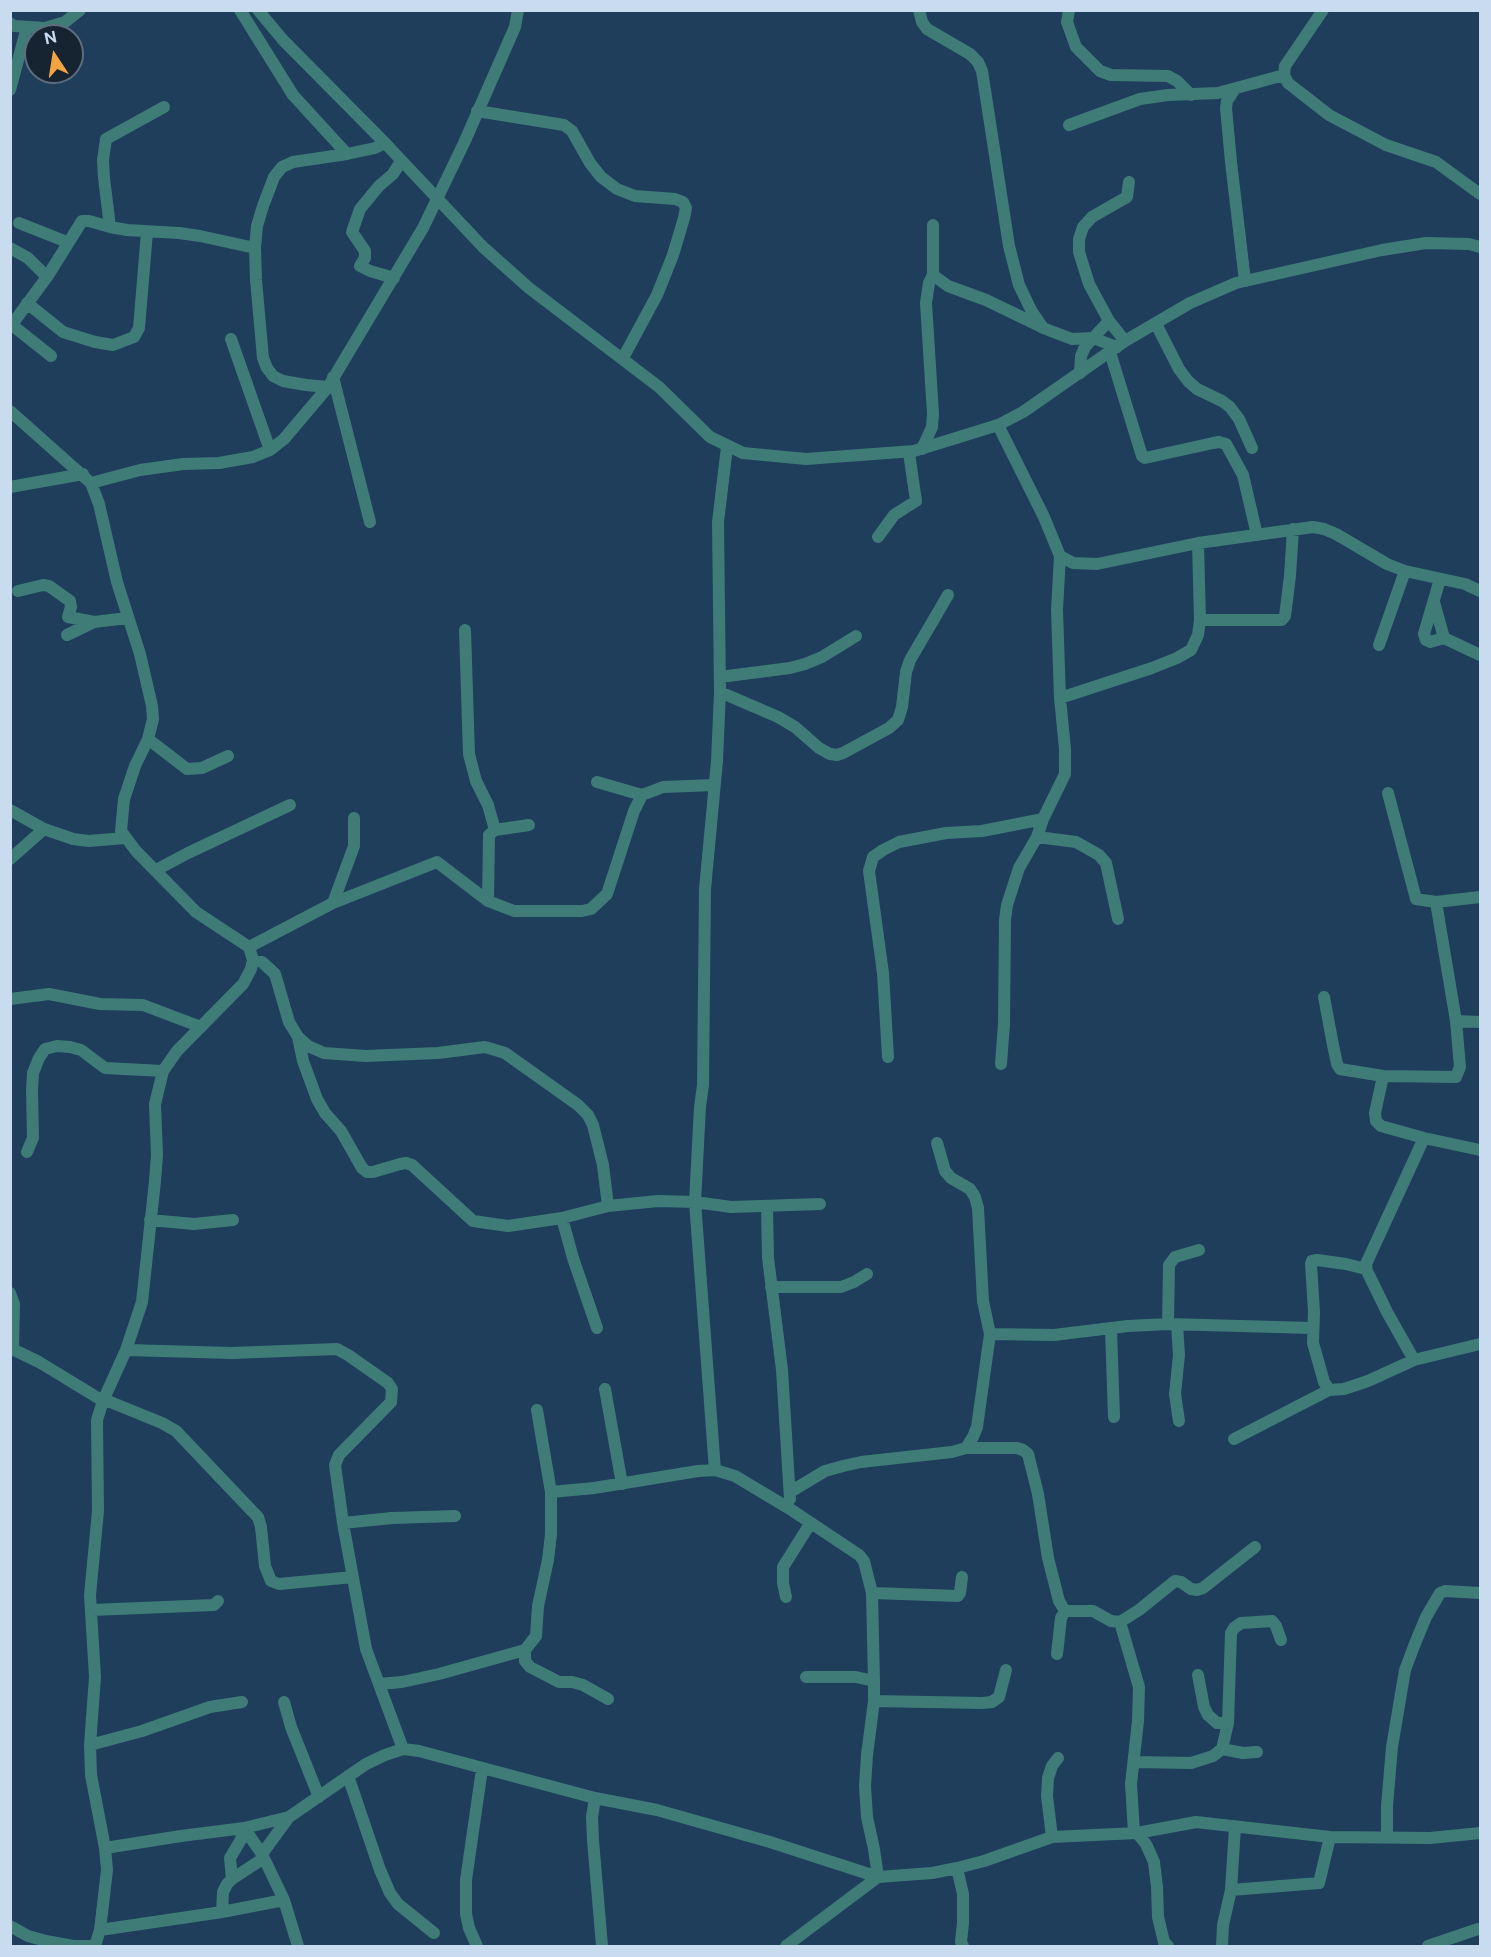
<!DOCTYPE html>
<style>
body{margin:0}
#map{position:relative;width:1491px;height:1957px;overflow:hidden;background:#1e3e5c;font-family:"Public Sans",sans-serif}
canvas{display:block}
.frame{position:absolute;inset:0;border:12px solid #c9dbee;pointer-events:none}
.north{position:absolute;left:24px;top:24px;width:60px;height:60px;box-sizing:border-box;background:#162432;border:2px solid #5e6d7d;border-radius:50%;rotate:348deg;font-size:16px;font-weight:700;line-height:24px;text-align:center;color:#c9dbee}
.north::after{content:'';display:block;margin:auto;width:21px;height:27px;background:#f3a442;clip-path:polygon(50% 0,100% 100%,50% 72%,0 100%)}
</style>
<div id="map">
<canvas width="1491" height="1957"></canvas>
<div class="frame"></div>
<div class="north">N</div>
</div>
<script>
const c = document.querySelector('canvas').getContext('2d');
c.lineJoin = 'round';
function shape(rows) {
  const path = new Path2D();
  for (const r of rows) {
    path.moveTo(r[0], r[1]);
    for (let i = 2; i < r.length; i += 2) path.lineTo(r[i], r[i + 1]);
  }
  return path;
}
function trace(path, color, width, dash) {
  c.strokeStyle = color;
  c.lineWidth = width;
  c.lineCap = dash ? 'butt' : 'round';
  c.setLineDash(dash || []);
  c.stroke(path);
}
trace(shape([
 [240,10,293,95,347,154],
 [919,10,922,22,927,29,970,54,978,62,982,71,1009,246,1019,285,1032,312,1043,328,1072,339,1093,338,1109,321,1125,341],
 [1069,10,1067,22,1076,47,1100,71,1111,75,1168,76,1177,81,1191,95],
 [1323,10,1285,66,1284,75,1288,83,1329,115,1386,145,1436,162,1480,194],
 [10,23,14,26,45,28,65,22,80,10],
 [10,90,27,27],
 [1234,90,1227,101,1226,108,1231,162,1245,281],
 [477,111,564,125,572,131,590,163,601,177,617,189,635,196,675,199,683,202,686,208,684,218,673,255,657,295,623,358],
 [1069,125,1140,99,1168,95,1218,93,1284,75],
 [19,223,67,242],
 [933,225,933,275,948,286,986,300,1042,327],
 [110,227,104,178,103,160,106,139,164,107],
 [10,248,28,258,47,277],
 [394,278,370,271,360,266,365,258,365,251,352,232,360,209,379,186,393,174,401,161],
 [27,303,63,332,95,342,113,345,134,337,139,328,147,232],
 [1109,321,1089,284,1079,252,1079,239,1083,227,1092,217,1127,197,1129,182],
 [1156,324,1179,369,1188,381,1197,389,1222,401,1230,407,1239,419,1252,448],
 [12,325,51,356],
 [10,327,47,277,82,221,89,221,110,227,127,230,179,233,200,236,255,248],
 [231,339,270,450],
 [1110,352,1142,456,1145,458,1213,443,1219,442,1226,444,1243,475,1257,535],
 [1080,373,1081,356,1085,347,1093,338,1117,347],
 [333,377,370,522],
 [328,387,306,385,283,381,273,376,267,368,263,358,256,280,255,248,257,226,263,206,274,177,282,167,293,162,347,154,375,148,385,143],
 [10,411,91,483,99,504,117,582,140,654,152,706,153,719,148,739,135,766,124,799,121,831,136,851,196,912,249,947,253,960,251,969,243,984,177,1051,163,1071,155,1104,157,1155,155,1181,142,1302,126,1350,103,1401,97,1420,98,1511,90,1595,95,1677,90,1745,91,1775,105,1848,107,1870,100,1930,95,1946],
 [998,425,1044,517,1060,556,1073,563,1097,564,1198,543,1313,527,1324,529,1336,534,1387,564,1405,571,1465,584,1480,591],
 [922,449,932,427,933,414,926,303,929,283,933,275],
 [91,483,140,470,183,464,219,463,253,457,270,450,284,439,328,387,423,228,464,143,515,27,518,10],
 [10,487,83,474],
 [878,537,894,515,916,501,909,453],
 [1440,579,1424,634,1426,640,1430,642,1444,638,1480,655],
 [18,591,43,585,49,586,70,601,71,607,68,617,94,622],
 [1434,602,1444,638],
 [1200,620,1282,620,1285,616,1290,576,1293,529],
 [465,630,469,754,476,781,488,805,495,830],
 [67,635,94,622,128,618],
 [1379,645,1405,571],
 [720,677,790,668,805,664,822,657,856,636],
 [720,692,778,717,795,727,819,748,830,754,837,755,843,753,889,728,898,720,902,707,906,672,910,660,948,595],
 [1060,698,1152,668,1177,658,1191,650,1198,635,1200,620,1198,543],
 [148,739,187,769,202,768,228,756],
 [597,782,642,795],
 [1388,793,1416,899,1436,902,1480,897],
 [10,810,44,829,73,839,89,841,125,838],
 [1037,837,1076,842,1099,855,1106,863,1118,919],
 [10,859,44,829],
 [156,870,188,853,290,805],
 [488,901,489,835,495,830,529,825],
 [333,903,354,846,354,818],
 [249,947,333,903,437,862,488,901,514,911,582,911,591,909,607,894,634,811,642,795,663,787,714,785],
 [253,960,262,962,275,974,289,1022,298,1037,308,1046,324,1053,366,1056,438,1053,485,1047,505,1053,578,1105,588,1115,593,1125,603,1165,608,1206],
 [1324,997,1333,1045,1337,1064,1340,1069,1383,1076,1456,1077,1460,1067,1456,1021,1436,902],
 [10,999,49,994,100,1004,143,1005,201,1027],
 [1456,1021,1480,1022],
 [298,1037,303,1061,317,1099,325,1113,341,1131,362,1168,367,1172,373,1172,400,1164,406,1163,412,1165,473,1221,508,1226,562,1218,608,1206,658,1201,695,1202,731,1207,820,1204],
 [888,1057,883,973,869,871,873,857,883,850,899,842,946,833,982,831,1043,819],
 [1001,1064,1004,1024,1005,920,1007,905,1019,868,1037,837,1043,819,1065,774,1065,749,1060,698,1057,610,1060,556],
 [1383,1076,1375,1113,1376,1121,1381,1126,1424,1138,1480,1150],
 [27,1152,33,1138,32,1090,33,1073,39,1058,45,1049,57,1046,70,1047,81,1050,105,1068,163,1071],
 [767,1207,768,1258,782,1370,790,1499],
 [562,1218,573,1258,597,1328],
 [150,1220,194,1224,233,1220],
 [1366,1269,1346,1264,1317,1260,1312,1261,1311,1264,1314,1312,1313,1343,1324,1382,1329,1390,1344,1389,1368,1381,1414,1360,1480,1344],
 [771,1287,841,1287,854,1282,867,1274],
 [10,1293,14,1304,13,1349],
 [1168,1324,1169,1265,1175,1257,1199,1250],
 [1177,1325,1179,1355,1175,1394,1179,1421],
 [1111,1329,1114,1417],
 [990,1334,1054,1335,1128,1326,1168,1324,1312,1328],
 [10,1348,39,1362,103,1401],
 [126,1350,232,1353,337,1349,348,1355,388,1383,392,1389,391,1402,339,1455,335,1465,343,1523,366,1649,403,1749],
 [1414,1360,1387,1312,1367,1271,1366,1264,1424,1138],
 [605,1389,622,1484],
 [103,1399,162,1423,176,1431,252,1511,258,1517,261,1527,265,1566,271,1581,279,1584,353,1577],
 [1234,1439,1329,1390],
 [966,1448,1017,1448,1023,1450,1028,1454,1038,1494,1048,1558,1059,1601,1065,1611],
 [715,1470,695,1202,700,1107,703,1085,705,889,717,761,720,692,718,522,727,447],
 [551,1492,594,1488,698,1471,715,1470,735,1476,790,1509,859,1555,864,1561,872,1593,874,1681,874,1701,867,1755,865,1786,867,1817,874,1849,878,1877,786,1946],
 [790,1492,825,1471,843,1466,861,1462,952,1452,966,1448,973,1437,977,1427,990,1334,983,1301,978,1208,975,1197,970,1189,951,1178,945,1171,937,1143],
 [343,1523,392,1518,455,1516],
 [872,1593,958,1596,960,1593,962,1577],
 [786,1597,783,1583,783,1567,810,1524],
 [92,1610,214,1605,218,1601],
 [1065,1611,1093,1611,1111,1621,1120,1622,1139,1610,1175,1581,1181,1582,1191,1589,1197,1590,1203,1588,1255,1547],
 [1120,1622,1139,1687,1138,1721,1131,1784,1134,1833],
 [525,1650,525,1661,530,1667,559,1682,572,1682,583,1685,608,1699],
 [1057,1654,1061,1618,1065,1611],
 [1198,1675,1204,1707,1208,1715,1217,1723,1228,1723],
 [806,1677,856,1677,874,1681],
 [379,1684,402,1682,439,1674,525,1650,536,1636,538,1606,548,1560,551,1534,551,1492,537,1410],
 [874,1701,982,1703,992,1702,999,1697,1006,1670],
 [284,1702,291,1727,319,1797],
 [90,1745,142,1731,210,1707,242,1702],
 [1222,1749,1243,1753,1257,1752],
 [1134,1762,1191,1763,1213,1756,1222,1749,1228,1723,1231,1633,1234,1628,1241,1623,1272,1621,1276,1626,1281,1640],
 [348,1776,380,1870,390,1893,398,1904,434,1933],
 [595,1798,592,1817,593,1840,602,1946],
 [244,1828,262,1854,284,1900,298,1946],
 [1137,1833,1146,1844,1154,1862,1157,1887,1158,1917,1164,1942,1168,1946],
 [1052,1837,1047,1796,1048,1778,1052,1766,1058,1758],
 [1387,1837,1387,1806,1392,1747,1405,1670,1414,1646,1426,1617,1440,1593,1445,1591,1480,1593],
 [105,1848,181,1836,244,1828,289,1817,366,1764,385,1755,403,1749,419,1751,595,1798,657,1810,770,1842,878,1877,932,1873,957,1868,984,1861,1052,1837,1137,1833,1196,1822,1330,1837,1430,1838,1480,1833],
 [262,1854,289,1817],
 [957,1868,963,1894,963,1923,961,1942,963,1946],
 [232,1879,230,1858,246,1831],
 [1231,1890,1319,1883,1330,1837],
 [222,1912,223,1892,227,1884,232,1879,264,1858],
 [10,1926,28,1936,46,1941,73,1946,95,1946],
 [100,1930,222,1912,284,1900],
 [477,1946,469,1928,466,1914,466,1880,482,1769],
 [1222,1946,1223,1925,1231,1890,1235,1827],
 [1428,1946,1478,1929]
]), '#3f7c77', 12);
trace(shape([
 [258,10,283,40,385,143,483,247,529,288,659,387,710,437,743,453,806,459,914,451,998,425,1023,412,1125,341,1190,303,1236,283,1382,250,1426,243,1469,244,1480,247]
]), '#3f7c77', 12);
</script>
